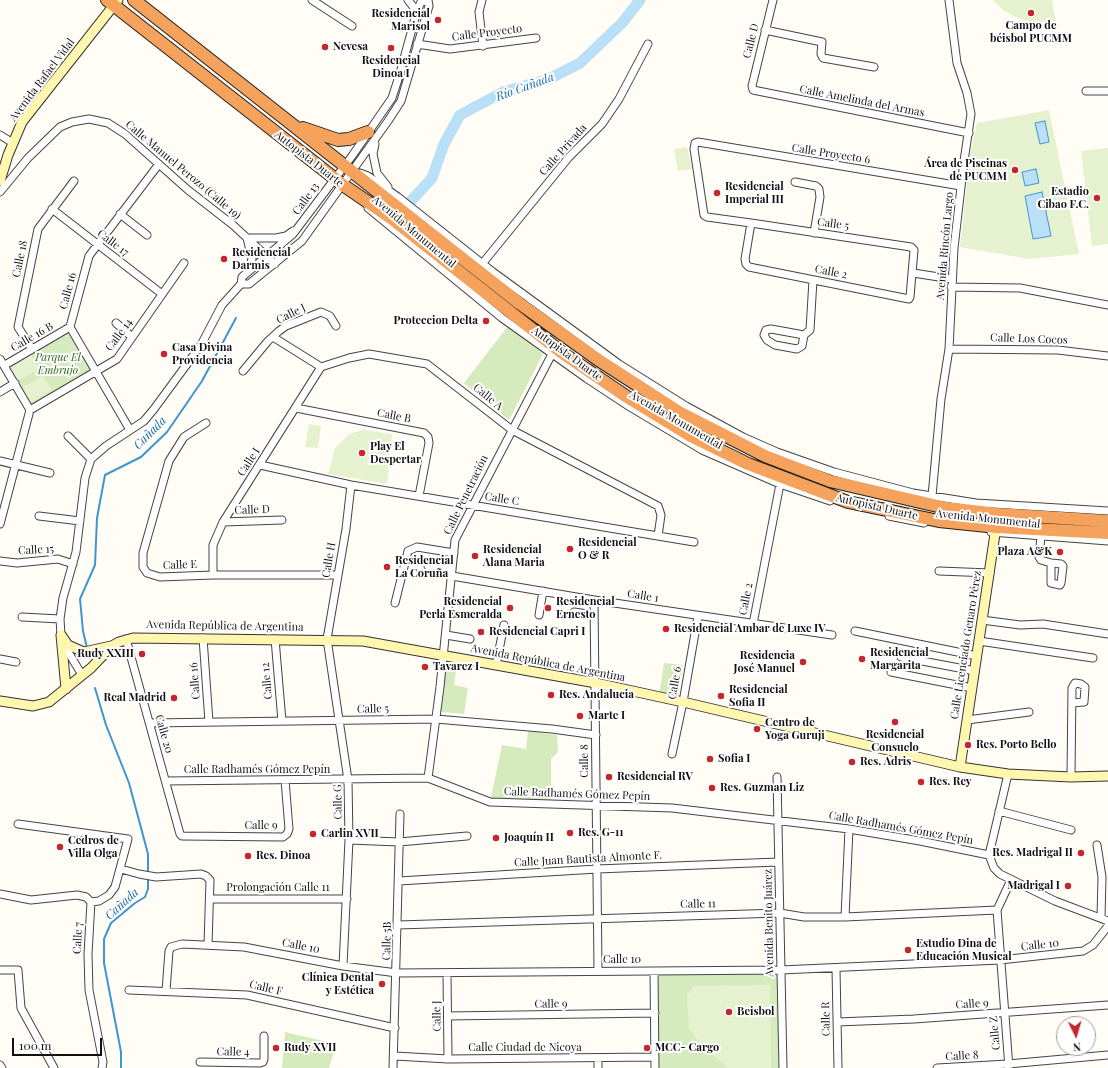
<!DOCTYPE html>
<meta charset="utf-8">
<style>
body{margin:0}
#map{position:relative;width:1108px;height:1068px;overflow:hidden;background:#fffdf5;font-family:"Playfair Display",serif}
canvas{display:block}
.north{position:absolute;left:1056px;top:1016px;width:40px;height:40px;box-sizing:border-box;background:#fff;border:1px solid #a0a0a0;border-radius:50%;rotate:175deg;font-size:11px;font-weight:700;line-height:16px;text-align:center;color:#111}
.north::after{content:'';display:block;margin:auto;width:14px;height:18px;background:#c4262e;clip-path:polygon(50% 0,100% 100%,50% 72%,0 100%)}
.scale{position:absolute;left:12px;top:1038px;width:90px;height:18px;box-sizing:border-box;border:2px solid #111;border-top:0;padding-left:5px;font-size:12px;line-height:14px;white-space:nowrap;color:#111;-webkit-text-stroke:3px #fff;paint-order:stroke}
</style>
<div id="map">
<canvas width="1108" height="1068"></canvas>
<div class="north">N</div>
<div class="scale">100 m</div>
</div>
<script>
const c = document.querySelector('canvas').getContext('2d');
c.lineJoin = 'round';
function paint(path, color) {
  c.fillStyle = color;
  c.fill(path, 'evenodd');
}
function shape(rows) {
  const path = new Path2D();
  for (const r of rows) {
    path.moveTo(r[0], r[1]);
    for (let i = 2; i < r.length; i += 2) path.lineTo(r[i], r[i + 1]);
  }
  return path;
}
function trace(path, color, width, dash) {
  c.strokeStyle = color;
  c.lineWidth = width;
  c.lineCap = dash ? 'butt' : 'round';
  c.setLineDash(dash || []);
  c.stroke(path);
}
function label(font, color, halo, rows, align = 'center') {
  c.font = font + ' "Playfair Display",serif';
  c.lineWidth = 4;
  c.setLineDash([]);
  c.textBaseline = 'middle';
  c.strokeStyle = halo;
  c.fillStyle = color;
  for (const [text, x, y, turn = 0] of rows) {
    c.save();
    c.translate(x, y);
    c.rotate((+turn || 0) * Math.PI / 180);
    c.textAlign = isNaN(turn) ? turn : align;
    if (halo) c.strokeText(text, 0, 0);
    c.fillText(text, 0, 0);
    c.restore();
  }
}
paint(shape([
 [508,326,543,354,509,420,464,383],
 [70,327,97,372,30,410,5,365],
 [447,662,457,664,454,685,468,688,464,714,441,712],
 [664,663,683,665,678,698,659,695],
 [528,731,557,735,558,752,551,759,551,804,490,802,502,745,526,749],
 [781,970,783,1068,655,1068,654,971],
 [285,1032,336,1044,329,1068,282,1068]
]), '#d5ebbd');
paint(shape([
 [993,0,1052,0,1056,22,1037,23,1020,19,1004,11],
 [1049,110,1079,254,1029,259,960,247,970,155,977,123],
 [687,147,692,169,678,171,674,149],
 [1108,148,1108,244,1092,246,1081,151],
 [31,355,39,369,18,381,11,367],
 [43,376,52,390,31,402,23,387],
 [309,424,321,426,318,448,305,447],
 [363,430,392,434,387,484,328,474,335,448,349,434],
 [770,985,771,1068,728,1068,701,1045,689,1028,687,996,693,986]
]), '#e6f2cf');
const water = shape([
 [1045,121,1049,142,1040,144,1035,123,1045,121],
 [1036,169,1039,183,1025,186,1022,172,1036,169],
 [1042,192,1051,236,1033,239,1025,196,1042,192]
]);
paint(water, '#b9e0f7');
trace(water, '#3f96cf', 1);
trace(shape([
 [87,648,83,631,80,599,95,565,97,518,105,475,141,457,167,432,202,381,236,318],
 [95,688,106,725,129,783,148,854,148,874],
 [121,1068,121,1052,104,963,104,939,111,923,135,903,145,897,148,889,148,878]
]), '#3f96cf', 2);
trace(shape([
 [411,201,432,178,444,144,460,115,503,92,549,79,580,63,622,23,640,0]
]), '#b9e0f7', 11);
const minor = shape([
 [312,0,352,26],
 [408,0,419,14],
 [482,0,479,12,483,46],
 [773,0,752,86,753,90,969,133],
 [765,30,822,42,821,54,823,58,874,67],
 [417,44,450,49,536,38],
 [1086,91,1108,91],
 [0,135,13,143],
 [375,144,373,154,377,173,388,187],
 [360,173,368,176,398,197,493,272,619,364,686,406,743,437,777,452,834,472,913,493,976,503,1108,511],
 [795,182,816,186,819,189,820,197,814,233],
 [0,192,28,158,60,127,72,122,89,119,108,123,125,134,188,190,233,225,275,264],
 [368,208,502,318,586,378,630,407,702,450,780,484,830,501],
 [52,209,162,294],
 [120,214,147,235],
 [751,223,745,259,746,264,749,267,909,299,910,297,914,250,911,247,751,223,707,217,704,215,694,149,695,143,698,142,961,186],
 [482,264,569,157,602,124,619,99,648,44],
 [248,272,252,259,247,238,276,238,286,236,293,231],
 [913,273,952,279],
 [241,284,249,284,302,241,388,121,401,101,429,6,428,0],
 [951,287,1020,288,1108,305],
 [116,323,132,337],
 [804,335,771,329,766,330,764,335,767,340,775,345,797,349,802,346,804,335,810,330,813,280],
 [273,337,321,367,349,358,369,354,427,364,512,430,658,506,661,515,658,536],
 [32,349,18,327,38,229,74,181],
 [949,349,1058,350,1108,356],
 [0,359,30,410,0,524],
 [5,365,70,327],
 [243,371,268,341,279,331,286,326,321,312,330,316,336,326],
 [0,392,15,383],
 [296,408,424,433,428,437,429,443,419,496],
 [30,410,117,359,184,263],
 [206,423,184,437,169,461,143,553,143,567,147,573,160,577,213,575,337,575],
 [130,430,70,327,89,256,159,164],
 [68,436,91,459],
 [0,461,50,473],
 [260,465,351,485,694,542],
 [932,496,941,399,949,349,954,248,964,161,971,114,967,93,957,63,949,0],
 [39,516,80,521],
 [889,516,924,523],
 [223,522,282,520],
 [991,532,1108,541],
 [1041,536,1039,557,1041,560,1051,563,1051,583,1060,585,1061,583,1063,566,1061,564,1051,563],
 [0,561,17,563,58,559,73,564],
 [428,566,452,570],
 [939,571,990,573],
 [213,575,213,545,223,522,321,367],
 [452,576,594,600,832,635],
 [594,600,598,970],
 [395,603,408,551,417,547,454,553],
 [574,612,594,615],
 [539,615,543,591],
 [22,617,60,619],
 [982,620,1020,625,1043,624,1108,634],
 [753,624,780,484],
 [855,631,977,656],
 [446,635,470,639],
 [203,638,209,722],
 [126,639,180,834,182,836,283,837,287,834,289,829,285,780],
 [275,639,282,721],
 [979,641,1093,658],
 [901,657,975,671],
 [0,659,16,662],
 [496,665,504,625],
 [891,672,972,688],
 [82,675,64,645,61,635,60,619,63,598,76,552,85,478,91,459,106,446,144,421,154,409,201,345,222,305,241,284,242,277,293,234,352,156,392,98,400,73,417,11,421,2,426,0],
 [967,720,1029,712],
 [150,723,436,719,552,729,596,735],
 [672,754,683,702,698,616],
 [1008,774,989,855,994,868,1000,874,1055,901,1108,921],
 [777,777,783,1068],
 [1071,777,1072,688,1075,683,1081,684,1085,687,1084,702,1072,703],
 [428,778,440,687,455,540,552,354],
 [166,781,428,778,490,802,672,808,849,829,920,841,989,855],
 [999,811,1071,830],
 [18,824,128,839,115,887,109,895,99,901,91,902],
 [349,840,399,842,467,836],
 [1097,845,1102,877,1101,918],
 [121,869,139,874,156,877,201,874,206,876,210,880,208,945],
 [399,881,597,869,778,862],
 [0,894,31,900,77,895,86,897,91,902,88,954,89,990,103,1062,102,1068],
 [210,899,347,899],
 [845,917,849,829],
 [398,925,780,913,804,917,845,917,997,910],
 [343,966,349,840,348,780,327,639,346,529,351,485],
 [836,969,838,1068],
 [0,970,18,970,21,1008,54,1068],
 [654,971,655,1068],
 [447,973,448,1059],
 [129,990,247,995,395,1028],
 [166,991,169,951,171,947,182,944,244,947,343,966,397,973,781,970,1000,960,1083,951,1093,945,1108,926],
 [448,1016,655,1013],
 [837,1022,914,1019,1108,1005],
 [395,1056,448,1059,655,1057],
 [598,1059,598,1068],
 [200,1062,260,1063,263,1062,264,1059,264,1036],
 [0,1065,2,1068],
 [393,1068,400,814],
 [937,1068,1008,1064,1108,1055],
 [1009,1068,997,910,1011,880]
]);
const secondary = shape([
 [0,181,8,155,22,122,118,0],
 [61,635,68,645,84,652,111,646],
 [61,635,66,689],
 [0,701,33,706,49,702,91,668,112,646,119,642,133,638,363,641,596,683,683,702,960,767,1008,774,1071,777,1108,776],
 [960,767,998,514]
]);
const motorway = shape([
 [107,0,343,185,391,218,561,352,627,397,689,435,748,464,848,502,939,521,997,527,1108,533],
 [134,0,519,303,597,359,679,412,765,456,830,481,946,508,998,514,1108,521],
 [303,128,338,140,349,139,368,132]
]);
trace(minor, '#444', 9);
trace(secondary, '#333', 11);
trace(motorway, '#222', 14);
trace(minor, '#fff', 7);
trace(secondary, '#fff6b0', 9);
trace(motorway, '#f5a25d', 12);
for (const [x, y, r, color] of [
 [1031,13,4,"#c4262e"],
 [438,20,4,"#c4262e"],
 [325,47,4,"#c4262e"],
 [391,48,4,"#c4262e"],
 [1015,170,4,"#c4262e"],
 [717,193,4,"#c4262e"],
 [1097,198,4,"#c4262e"],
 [224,259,4,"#c4262e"],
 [486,321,4,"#c4262e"],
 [164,354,4,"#c4262e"],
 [362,453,4,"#c4262e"],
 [570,549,4,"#c4262e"],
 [1060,552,4,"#c4262e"],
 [475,556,4,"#c4262e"],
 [387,567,4,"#c4262e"],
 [510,608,4,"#c4262e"],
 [548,608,4,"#c4262e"],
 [666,629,4,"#c4262e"],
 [481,632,4,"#c4262e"],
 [142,654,4,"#c4262e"],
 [862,659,4,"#c4262e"],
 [803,662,4,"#c4262e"],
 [425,667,4,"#c4262e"],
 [551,695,4,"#c4262e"],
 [721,696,4,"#c4262e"],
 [174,698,4,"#c4262e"],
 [580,716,4,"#c4262e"],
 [895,722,4,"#c4262e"],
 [757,729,4,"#c4262e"],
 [968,745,4,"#c4262e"],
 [710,759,4,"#c4262e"],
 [852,762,4,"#c4262e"],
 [609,777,4,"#c4262e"],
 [921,782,4,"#c4262e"],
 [712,788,4,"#c4262e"],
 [570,833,4,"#c4262e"],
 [313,834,4,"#c4262e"],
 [496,838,4,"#c4262e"],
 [60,847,4,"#c4262e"],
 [1081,853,4,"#c4262e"],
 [248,856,4,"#c4262e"],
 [1068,886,4,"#c4262e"],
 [908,950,4,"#c4262e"],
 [382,984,4,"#c4262e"],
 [729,1012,4,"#c4262e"],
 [276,1048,4,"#c4262e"],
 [647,1048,4,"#c4262e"]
]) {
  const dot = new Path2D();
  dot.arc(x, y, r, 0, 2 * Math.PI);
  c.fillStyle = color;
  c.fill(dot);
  trace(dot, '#fff', 1.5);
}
label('bold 11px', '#111', '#fff', [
 ["Residencial",430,14,"right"],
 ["Marisol",430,27,"right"],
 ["Campo de",1031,26,"center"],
 ["béisbol PUCMM",1031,39,"center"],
 ["Nevesa",333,47],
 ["Residencial",391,61,"center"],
 ["Dinoa I",391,74,"center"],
 ["Área de Piscinas",1007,164,"right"],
 ["de PUCMM",1007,177,"right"],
 ["Residencial",725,187],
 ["Imperial III",725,200],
 ["Estadio",1089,192,"right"],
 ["Cibao F.C.",1089,205,"right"],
 ["Residencial",232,253],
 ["Darmis",232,266],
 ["Proteccion Delta",478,321,"right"],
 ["Casa Divina",172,348],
 ["Providencia",172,361],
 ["Play El",370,447],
 ["Despertar",370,460],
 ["Residencial",578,543],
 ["O & R",578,556],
 ["Residencial",483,550],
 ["Alana Maria",483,563],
 ["Plaza A&K",1052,552,"right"],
 ["Residencial",395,561],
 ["La Coruña",395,574],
 ["Residencial",502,602,"right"],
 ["Perla Esmeralda",502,615,"right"],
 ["Residencial",556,602],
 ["Ernesto",556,615],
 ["Residencial Ambar de Luxe IV",674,629],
 ["Residencial Capri I",489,632],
 ["Residencial",870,653],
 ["Margarita",870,666],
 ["Rudy XXIII",134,654,"right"],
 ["Residencia",795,656,"right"],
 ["José Manuel",795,669,"right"],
 ["Tavarez I",433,667],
 ["Residencial",729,690],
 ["Sofia II",729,703],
 ["Res. Andalucia",559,695],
 ["Real Madrid",166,698,"right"],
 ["Marte I",588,716],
 ["Centro de",765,723],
 ["Yoga Guruji",765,736],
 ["Residencial",895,735,"center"],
 ["Consuelo",895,748,"center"],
 ["Res. Porto Bello",976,745],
 ["Sofia I",718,759],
 ["Res. Adris",860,762],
 ["Residencial RV",617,777],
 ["Res. Rey",929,782],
 ["Res. Guzman Liz",720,788],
 ["Res. G-11",578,833],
 ["Carlin XVII",321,834],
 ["Joaquín II",504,838],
 ["Cedros de",68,841],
 ["Villa Olga",68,854],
 ["Res. Madrigal II",1073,853,"right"],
 ["Res. Dinoa",256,856],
 ["Madrigal I",1060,886,"right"],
 ["Estudio Dina de",916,944],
 ["Educación Musical",916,957],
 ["Clínica Dental",374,978,"right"],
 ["y Estética",374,991,"right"],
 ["Beisbol",737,1012],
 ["Rudy XVII",284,1048],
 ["MCC- Cargo",655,1048]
], 'left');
label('11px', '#111', '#fff', [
 ["Calle Proyecto",487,33,-7],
 ["Calle D",751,41,-76],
 ["Avenida Rafael Vidal",42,80,-53],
 ["Calle Amelinda del Armas",862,101,11],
 ["Calle Privada",563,150,-48],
 ["Calle Proyecto 6",831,154,9],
 ["Autopista Duarte",309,159,38],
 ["Calle Manuel Perozo (Calle 19)",183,170,40],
 ["Calle 13",306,199,-54],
 ["Calle 5",833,224,8],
 ["Avenida Monumental",414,232,40],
 ["Calle 17",113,243,37],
 ["Avenida Rincón Largo",945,246,-85],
 ["Calle 18",20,259,-78],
 ["Calle 2",831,272,11],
 ["Calle 16",68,291,-75],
 ["Calle J",291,314,-26],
 ["Calle 14",119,335,-53],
 ["Calle 16 B",32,337,-30],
 ["Calle Los Cocos",1029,339,2],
 ["Autopista Duarte",567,354,36],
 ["Calle A",488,397,39],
 ["Calle B",394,416,11],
 ["Avenida Monumental",676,420,30],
 ["Calle I",249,462,-57],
 ["Calle Penetración",466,495,-64],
 ["Calle C",502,499,9],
 ["Autopista Duarte",877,507,13],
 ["Calle D",252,510,-2],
 ["Avenida Monumental",988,519,6],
 ["Calle 15",36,550,-3],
 ["Calle H",329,560,-80],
 ["Calle E",180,565,-2],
 ["Calle 1",643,596,9],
 ["Calle 2",746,599,-79],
 ["Avenida República de Argentina",225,626,1],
 ["Calle Licenciado Genaro Pérez",966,645,-81],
 ["Avenida República de Argentina",548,663,11],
 ["Calle 16",195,681,-94],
 ["Calle 12",267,681,-95],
 ["Calle 6",675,683,-80],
 ["Calle 5",373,709,-1],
 ["Calle 20",164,734,74],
 ["Calle 8",585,761,-90],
 ["Calle Radhamés Gómez Pepín",257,770],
 ["Calle Radhamés Gómez Pepín",577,794,2],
 ["Calle G",338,802,-91],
 ["Calle 9",261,826],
 ["Calle Radhamés Gómez Pepín",901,828,10],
 ["Calle Juan Bautista Almonte F.",588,859,-3],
 ["Prolongación Calle 11",278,888],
 ["Calle 11",698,904,-1],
 ["Avenida Benito Juárez",769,923,-91],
 ["Calle 7",78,938,-87],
 ["Calle 5B",387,941,-89],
 ["Calle 10",1040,945,-6],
 ["Calle 10",301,946,11],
 ["Calle 10",622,960],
 ["Calle F",266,988,13],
 ["Calle 9",551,1004,-1],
 ["Calle 9",972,1004,-4],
 ["Calle J",437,1016,-91],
 ["Calle R",826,1019,-91],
 ["Calle Z",995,1033,-95],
 ["Calle Ciudad de Nicoya",525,1048],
 ["Calle 4",233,1052,1],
 ["Calle 8",962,1056,-3]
]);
label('italic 11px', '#2f6b1f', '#fff', [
 ["Parque El",58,358],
 ["Embrujo",58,371]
]);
label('italic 12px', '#1768a6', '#fff', [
 ["Río Cañada",525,87,-20],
 ["Cañada",150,433,-45],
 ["Cañada",122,904,-42]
]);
</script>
